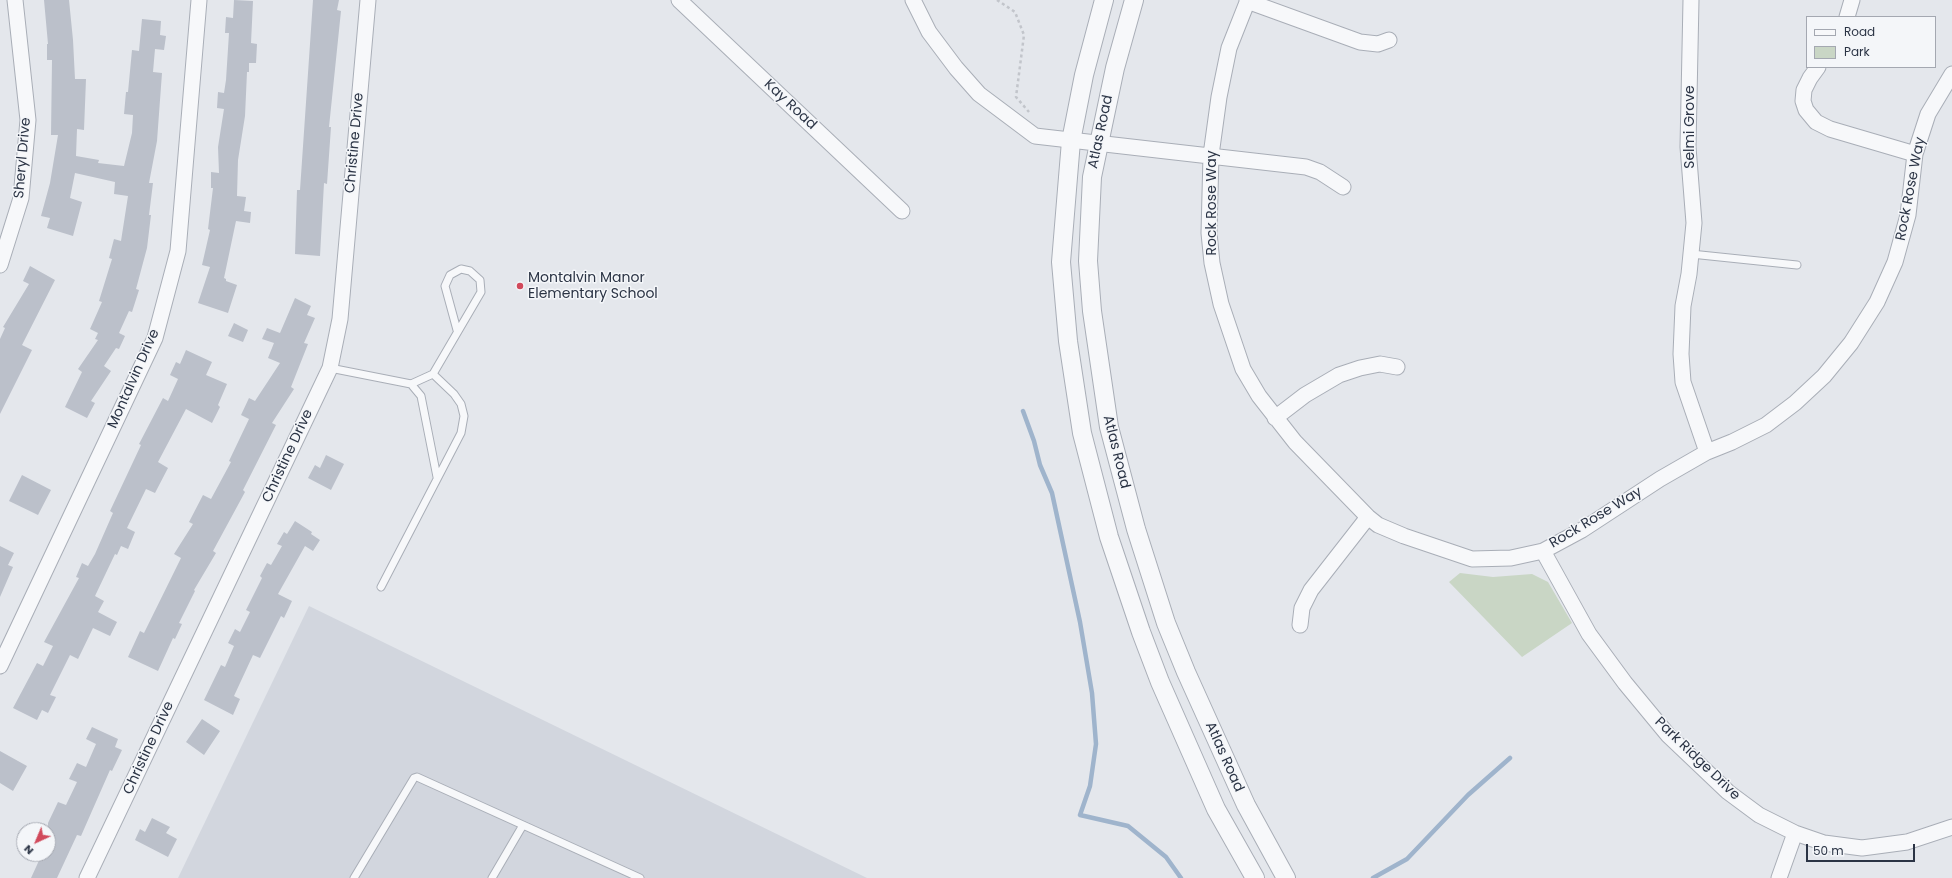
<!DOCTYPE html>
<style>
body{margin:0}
#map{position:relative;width:1952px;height:878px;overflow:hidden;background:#e4e7ec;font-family:Poppins,sans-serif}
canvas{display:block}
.legend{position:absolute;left:1806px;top:16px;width:130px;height:52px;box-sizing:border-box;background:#f4f6f9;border:1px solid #a4a8b1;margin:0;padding:5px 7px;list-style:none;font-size:12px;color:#2b3445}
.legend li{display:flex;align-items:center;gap:8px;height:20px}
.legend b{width:20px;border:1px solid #a4a8b1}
.north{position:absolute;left:16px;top:822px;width:40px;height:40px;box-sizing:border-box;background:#f4f6f9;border:1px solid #a4a8b1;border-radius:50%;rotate:224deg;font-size:11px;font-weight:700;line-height:16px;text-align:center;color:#2b3445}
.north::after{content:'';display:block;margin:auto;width:14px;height:18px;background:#d1495b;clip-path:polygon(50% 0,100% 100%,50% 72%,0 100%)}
.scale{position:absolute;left:1806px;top:844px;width:109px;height:18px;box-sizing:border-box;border:2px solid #2b3445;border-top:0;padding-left:5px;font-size:12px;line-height:14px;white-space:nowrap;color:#2b3445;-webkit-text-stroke:3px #f4f6f9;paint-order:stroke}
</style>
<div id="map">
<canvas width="1952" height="878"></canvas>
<ul class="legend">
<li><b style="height:5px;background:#f7f8fa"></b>Road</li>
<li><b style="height:11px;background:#c9d6c5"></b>Park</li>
</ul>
<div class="north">N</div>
<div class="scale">50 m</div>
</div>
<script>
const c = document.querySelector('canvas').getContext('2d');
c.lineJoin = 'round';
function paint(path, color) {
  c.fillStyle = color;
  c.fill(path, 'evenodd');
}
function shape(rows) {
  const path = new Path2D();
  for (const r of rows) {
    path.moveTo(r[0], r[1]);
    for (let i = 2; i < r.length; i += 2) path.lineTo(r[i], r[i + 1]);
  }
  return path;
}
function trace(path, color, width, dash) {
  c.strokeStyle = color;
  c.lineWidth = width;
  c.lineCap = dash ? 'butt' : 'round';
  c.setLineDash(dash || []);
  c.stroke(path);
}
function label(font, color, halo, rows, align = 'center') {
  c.font = font + ' Poppins,sans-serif';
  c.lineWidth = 3;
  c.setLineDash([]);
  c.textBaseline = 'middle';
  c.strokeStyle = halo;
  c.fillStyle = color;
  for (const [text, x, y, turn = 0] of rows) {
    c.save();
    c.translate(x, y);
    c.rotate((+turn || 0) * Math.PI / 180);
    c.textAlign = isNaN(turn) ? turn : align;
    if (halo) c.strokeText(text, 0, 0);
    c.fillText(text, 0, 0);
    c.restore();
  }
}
paint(shape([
 [309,606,867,878,178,878]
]), '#d2d6de');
paint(shape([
 [1460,573,1493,577,1532,574,1548,582,1572,623,1522,657,1449,582]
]), '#c9d6c5');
trace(shape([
 [1023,411,1034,441,1040,465,1052,493,1080,622,1092,693,1096,744,1090,786,1080,815,1128,826,1166,857,1181,878],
 [1373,878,1407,859,1468,795,1510,758]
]), '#9fb4cc', 4.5);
paint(shape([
 [44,0,69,0,73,40,75,79,86,79,84,130,77,129,76,156,99,160,98,163,124,166,132,133,133,115,124,114,126,92,128,92,132,50,139,51,142,19,161,21,160,35,166,36,164,50,155,49,153,72,162,73,157,141,149,183,153,183,149,215,151,215,147,248,136,289,139,290,132,312,129,311,119,333,125,336,119,349,116,348,104,366,111,371,91,401,95,403,87,418,65,407,82,372,78,369,98,340,95,339,98,333,90,329,102,302,99,301,112,259,109,258,114,239,121,241,128,196,114,194,115,182,75,173,70,198,82,202,73,236,47,228,50,218,41,216,50,183,58,135,51,135,52,60,47,60,47,44,48,44],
 [234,0,253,1,251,43,257,44,256,63,249,63,249,72,247,72,245,116,238,160,237,196,246,197,244,211,251,212,250,223,236,221,224,278,226,279,226,281,237,285,228,313,198,303,210,267,202,265,210,230,208,229,213,188,211,188,211,172,219,173,218,147,224,109,217,108,218,92,224,93,226,80,229,33,225,33,226,17,233,18],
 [313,0,339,0,337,10,341,11,329,127,331,127,327,184,324,183,320,256,295,254,297,190,300,190],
 [30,266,55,280,22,345,32,350,0,414,0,339,5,328,3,327,29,284,23,281],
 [295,298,311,306,307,315,315,318,304,343,308,344,291,387,294,389,272,423,276,425,243,490,245,492,213,551,216,553,194,590,195,591,179,623,182,624,175,639,173,638,158,671,128,657,140,631,144,633,181,558,174,554,193,524,189,522,203,495,211,499,231,462,229,461,249,419,241,415,249,398,255,401,280,363,268,358,274,343,262,339,267,328,280,333],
 [234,323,248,330,243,342,228,336],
 [186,350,212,362,206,375,227,384,218,405,220,407,212,423,186,409,158,462,168,468,155,493,146,489,127,528,135,532,128,549,121,546,117,555,115,554,95,596,104,601,98,612,117,622,110,636,93,628,78,659,70,655,50,695,56,697,48,713,42,710,37,720,13,708,37,663,43,666,53,646,44,642,79,578,76,577,82,563,88,566,95,554,113,513,110,511,141,445,139,444,163,398,168,401,178,379,170,375,176,362,180,364],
 [326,455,344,464,331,490,308,478,315,465,320,468],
 [22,475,51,490,38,515,9,501],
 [295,521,312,532,311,534,320,540,313,551,305,546,278,594,292,601,284,618,281,616,260,658,253,655,234,696,240,699,233,715,204,700,221,665,225,667,234,646,228,643,235,629,240,632,250,612,246,610,262,578,260,576,267,563,271,565,282,546,277,544,284,532,287,534],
 [0,546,14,553,8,565,13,567,0,597],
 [202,719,220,731,204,755,186,742],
 [92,727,118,739,115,747,122,750,112,771,110,770,81,836,77,835,57,878,31,878,42,854,48,854,48,823,58,802,66,805,77,782,69,779,77,763,86,767,96,744,86,739],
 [0,751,27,766,13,791,0,783],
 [152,818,170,827,166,833,177,839,168,857,135,840,140,829,145,832]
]), '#bbc0ca');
const service = shape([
 [1691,254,1797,265],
 [330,368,411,384,433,374,454,394,461,404,464,416,461,433,381,587],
 [433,374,481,292,480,280,470,271,461,269,450,275,445,286,457,330],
 [411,384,421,396,437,477],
 [354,878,414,778,417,777,640,878],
 [492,878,523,825]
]);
const minor = shape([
 [679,0,902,211],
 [913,0,929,32,956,68,979,94,1035,136,1306,167,1320,172,1343,187],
 [1248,0,1229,48,1219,97,1211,155,1209,233,1212,263,1221,304,1243,369,1259,396,1295,442,1368,517,1378,525,1404,536,1472,559,1511,558,1543,551,1582,530,1660,479,1707,452,1732,442,1766,425,1795,403,1824,376,1851,343,1877,302,1895,262,1908,215,1915,154,1928,114,1952,74],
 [1691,0,1688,147,1694,223,1689,274,1683,306,1681,354,1683,382,1707,452],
 [1247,1,1360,42,1378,44,1389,40],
 [1847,17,1852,0],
 [1818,67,1810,78,1804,90,1803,101,1806,110,1816,122,1830,129,1915,154],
 [0,265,21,198,28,120,15,0],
 [1275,418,1305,395,1339,375,1360,368,1380,364,1397,367],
 [1543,551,1589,634,1625,683,1668,735,1728,792,1759,815,1795,833,1824,843,1862,848,1907,842,1952,827],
 [1300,625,1302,608,1311,590,1368,517],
 [0,666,155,338,178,251,199,0],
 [87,878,330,368,340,319,368,0],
 [1779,878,1795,833]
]);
const tertiary = shape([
 [1104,0,1084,75,1071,141,1061,262,1068,341,1082,433,1109,537,1141,632,1160,682,1216,809,1255,878],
 [1134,0,1115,68,1092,177,1088,261,1092,311,1109,427,1136,529,1166,623,1186,672,1246,805,1286,878]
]);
trace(service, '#a9aeb7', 9);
trace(minor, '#a9aeb7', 17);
trace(tertiary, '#a9aeb7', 20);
trace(shape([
 [997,0,1015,12,1024,35,1016,97,1029,112]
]), '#c2c5cb', 2.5, [3, 3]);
trace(service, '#f7f8fa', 7);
trace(minor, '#f7f8fa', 15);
trace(tertiary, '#f7f8fa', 18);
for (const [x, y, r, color] of [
 [520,286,4,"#d1495b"]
]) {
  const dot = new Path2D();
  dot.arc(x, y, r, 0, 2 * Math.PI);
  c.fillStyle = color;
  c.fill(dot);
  trace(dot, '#f4f6f9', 1.5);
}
label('14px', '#2b3445', '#f4f6f9', [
 ["Kay Road",790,105,43],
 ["Selmi Grove",1690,127,-90],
 ["Atlas Road",1101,132,-78],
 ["Christine Drive",355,143,-85],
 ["Sheryl Drive",23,158,-85],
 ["Rock Rose Way",1911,189,-79],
 ["Rock Rose Way",1212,203,-90],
 ["Montalvin Drive",134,379,-66],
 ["Atlas Road",1116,452,76],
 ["Christine Drive",288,456,-65],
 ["Rock Rose Way",1596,518,-31],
 ["Christine Drive",149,748,-65],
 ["Atlas Road",1224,757,66],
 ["Park Ridge Drive",1697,759,44]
]);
label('14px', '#2b3445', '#f4f6f9', [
 ["Montalvin Manor",528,278],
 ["Elementary School",528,294]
], 'left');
</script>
